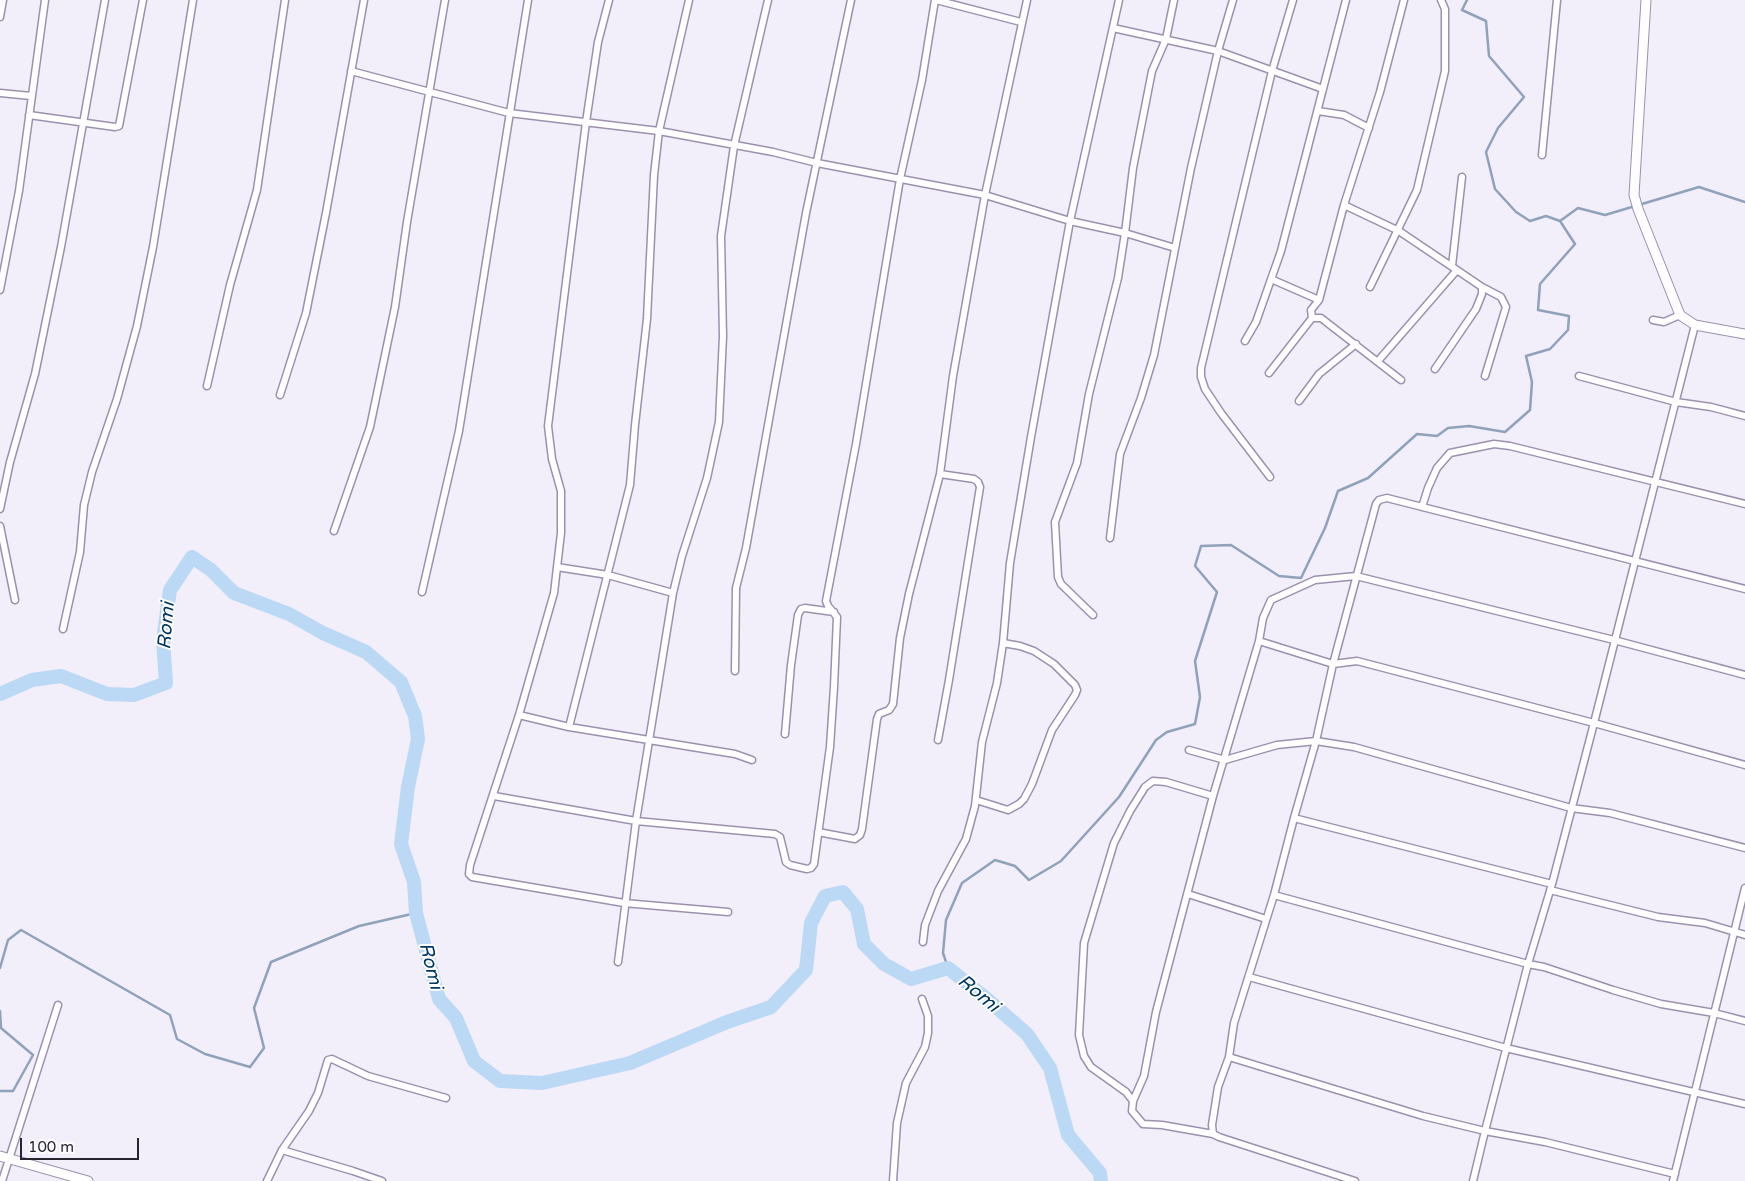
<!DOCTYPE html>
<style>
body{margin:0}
#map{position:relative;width:1745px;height:1181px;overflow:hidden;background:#f2eefa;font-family:"Varela Round",sans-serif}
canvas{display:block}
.scale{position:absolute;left:20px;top:1138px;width:119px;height:22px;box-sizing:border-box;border:2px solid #28242f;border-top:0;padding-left:6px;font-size:15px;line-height:18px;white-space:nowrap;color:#28242f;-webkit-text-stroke:4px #fdfdfd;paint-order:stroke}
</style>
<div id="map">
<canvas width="1745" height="1181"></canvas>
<div class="scale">100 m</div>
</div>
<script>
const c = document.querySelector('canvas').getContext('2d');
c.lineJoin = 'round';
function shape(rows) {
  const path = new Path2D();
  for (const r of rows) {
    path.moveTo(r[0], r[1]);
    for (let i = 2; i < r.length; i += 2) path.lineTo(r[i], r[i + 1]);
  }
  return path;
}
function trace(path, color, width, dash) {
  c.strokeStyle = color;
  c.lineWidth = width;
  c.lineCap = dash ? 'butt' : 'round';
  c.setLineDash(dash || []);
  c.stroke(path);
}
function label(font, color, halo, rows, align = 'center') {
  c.font = font + ' "Varela Round",sans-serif';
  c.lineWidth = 4;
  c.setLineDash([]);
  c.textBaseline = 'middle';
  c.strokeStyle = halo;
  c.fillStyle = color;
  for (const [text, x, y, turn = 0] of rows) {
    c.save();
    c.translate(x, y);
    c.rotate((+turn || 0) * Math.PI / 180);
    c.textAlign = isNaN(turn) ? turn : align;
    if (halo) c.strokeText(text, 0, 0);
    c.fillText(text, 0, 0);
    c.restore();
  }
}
trace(shape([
 [1560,221,1578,208,1605,215,1699,187,1745,202],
 [0,968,8,940,21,930,170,1015,177,1039,205,1054,250,1067,264,1048,254,1008,271,962,359,926,416,913],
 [948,968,943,953,946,920,962,883,995,860,1015,866,1029,880,1061,861,1119,797,1156,740,1167,732,1195,724,1200,697,1195,661,1217,592,1195,566,1201,546,1231,545,1279,576,1301,578,1325,528,1338,491,1368,478,1417,434,1437,436,1448,428,1469,426,1505,432,1530,410,1532,382,1526,356,1550,349,1568,330,1569,316,1538,310,1540,284,1575,244,1560,221,1546,216,1530,221,1516,212,1495,189,1486,152,1498,128,1524,97,1489,56,1486,21,1462,10,1467,0],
 [0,1011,1,1028,33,1055,13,1091,0,1091]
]), '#8fa2ba', 2.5);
trace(shape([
 [0,694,32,680,61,676,107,694,134,695,166,683,163,640,170,590,192,557,211,570,234,593,289,614,323,633,366,652,401,682,415,716,418,739,408,787,401,844,414,882,416,913,439,999,456,1018,474,1061,500,1081,542,1083,630,1063,727,1022,771,1007,806,970,811,923,825,896,843,892,857,909,864,944,884,964,911,979,948,968,987,999,1027,1034,1050,1068,1068,1135,1100,1173,1101,1181]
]), '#bbd8f5', 14);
const minor = shape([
 [609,0,598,42,586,122,548,426,552,459,561,491,561,533,554,593,519,715,470,865,469,874,472,877,624,903,728,912],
 [936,0,1021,22],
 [0,17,3,0],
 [1113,28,1218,51,1323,89],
 [351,71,509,113,659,131,773,152,817,163,985,195,1070,221,1125,233,1175,248],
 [0,93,31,96],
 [1318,111,1344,115,1369,128],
 [29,115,115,127,119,126,143,0],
 [1542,155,1557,0],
 [1344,205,1399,231,1482,287,1482,294,1476,309,1435,369],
 [1452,266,1462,177],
 [1271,279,1319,300],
 [1370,287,1417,190,1445,71,1445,9,1441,0],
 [1482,287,1501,297,1506,307,1485,376],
 [0,290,19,191,45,0],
 [1653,320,1664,322,1680,315],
 [1245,341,1256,322,1281,251,1346,0],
 [1378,361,1457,270],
 [1269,373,1312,318],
 [1579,376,1676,402,1711,407,1745,416],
 [1401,380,1321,318,1312,318,1311,310,1319,300,1344,205,1380,92,1404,0],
 [207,386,230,285,257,190,285,0],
 [280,395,306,313,326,213,364,0],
 [1299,401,1319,374,1356,344],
 [1270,477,1221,413,1205,389,1201,377,1201,368,1272,71,1293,0],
 [1422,507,1428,488,1437,468,1450,453,1494,444,1510,446,1745,504],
 [0,509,10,462,35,374,61,247,105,0],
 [0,526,15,600],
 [334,531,370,427,395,307,407,222,445,0],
 [1110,538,1120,454,1141,398,1154,355,1191,168,1218,51,1233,0],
 [557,567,608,575,673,593],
 [422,592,459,431,528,0],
 [1093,615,1061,584,1058,577,1055,522,1077,463,1089,394,1118,278,1125,233,1133,168,1152,71,1166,39,1174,0],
 [63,629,80,552,84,505,92,472,117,399,137,326,153,247,193,0],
 [1259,641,1333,664,1357,661,1594,723,1745,765],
 [735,671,736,588,746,548,806,213,851,0],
 [519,715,569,727,735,754,752,760],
 [569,727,630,485,635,425,647,319,654,175,659,131,689,0],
 [785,734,791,665,798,615,801,609,805,608,834,612],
 [938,740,949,680,980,487,978,482,974,479,940,474],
 [1189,750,1225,760,1277,745,1316,741,1354,747,1571,808,1610,813,1745,848],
 [494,796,636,821,775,834,780,837,786,862,790,865,807,869,811,868,814,864,830,747,834,687,837,617,828,606,826,601,856,444,900,179,922,80,935,0],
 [976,800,1008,810,1019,804,1024,799,1032,784,1052,730,1075,695,1077,690,1075,685,1054,664,1034,651,1020,646,1003,643],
 [1294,818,1552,884],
 [818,832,855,839,860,835,862,829,877,719,879,714,889,710,893,704,900,638,909,594,940,474,953,376,985,195,1027,0],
 [1550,890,1658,917,1705,923,1745,935],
 [1188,894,1266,919],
 [1274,895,1528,964,1544,967,1613,990,1661,1004,1714,1013,1745,1021],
 [923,942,925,925,938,891,966,839,975,806,982,742,997,683,1003,643,1010,563,1031,437,1070,221,1119,0],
 [618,962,636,821,673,593,682,556,707,478,719,422,723,336,721,236,734,146,768,0],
 [1249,977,1506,1048,1745,1104],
 [1229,1057,1423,1116,1485,1131,1545,1142,1675,1174],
 [1133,1101,1126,1092,1091,1067,1084,1056,1079,1035,1084,943,1114,843,1130,811,1145,787,1153,781,1166,782,1213,796],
 [1213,1134,1212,1125,1218,1087,1229,1057,1234,1023,1274,895,1294,818,1316,741,1333,664,1376,504,1379,500,1387,498,1745,589],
 [282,1150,353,1171,382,1181],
 [2,1181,58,1005],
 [267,1181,282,1150,309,1111,318,1093,328,1060,332,1059,368,1076,446,1098],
 [893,1181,897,1123,906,1083,925,1047,928,1033,928,1016,922,999],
 [1355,1181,1219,1137,1213,1134,1162,1125,1143,1124,1132,1111,1133,1101,1144,1076,1156,1012,1213,796,1259,641,1263,618,1271,600,1315,580,1356,576,1614,640,1745,675],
 [1473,1181,1485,1131,1528,964,1552,884,1594,723,1695,325],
 [1673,1181,1745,888]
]);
const tertiary = shape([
 [1646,0,1634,195,1638,209,1680,315,1695,325,1745,334],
 [0,1156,88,1181]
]);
trace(minor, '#9b91ad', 9);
trace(tertiary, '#9b91ad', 11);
trace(minor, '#fff', 6);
trace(tertiary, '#fff', 9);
label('italic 19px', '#003862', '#fdfdfd', [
 ["Romi",167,626,-85],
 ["Romi",430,966,76],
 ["Romi",978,994,40]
]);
</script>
